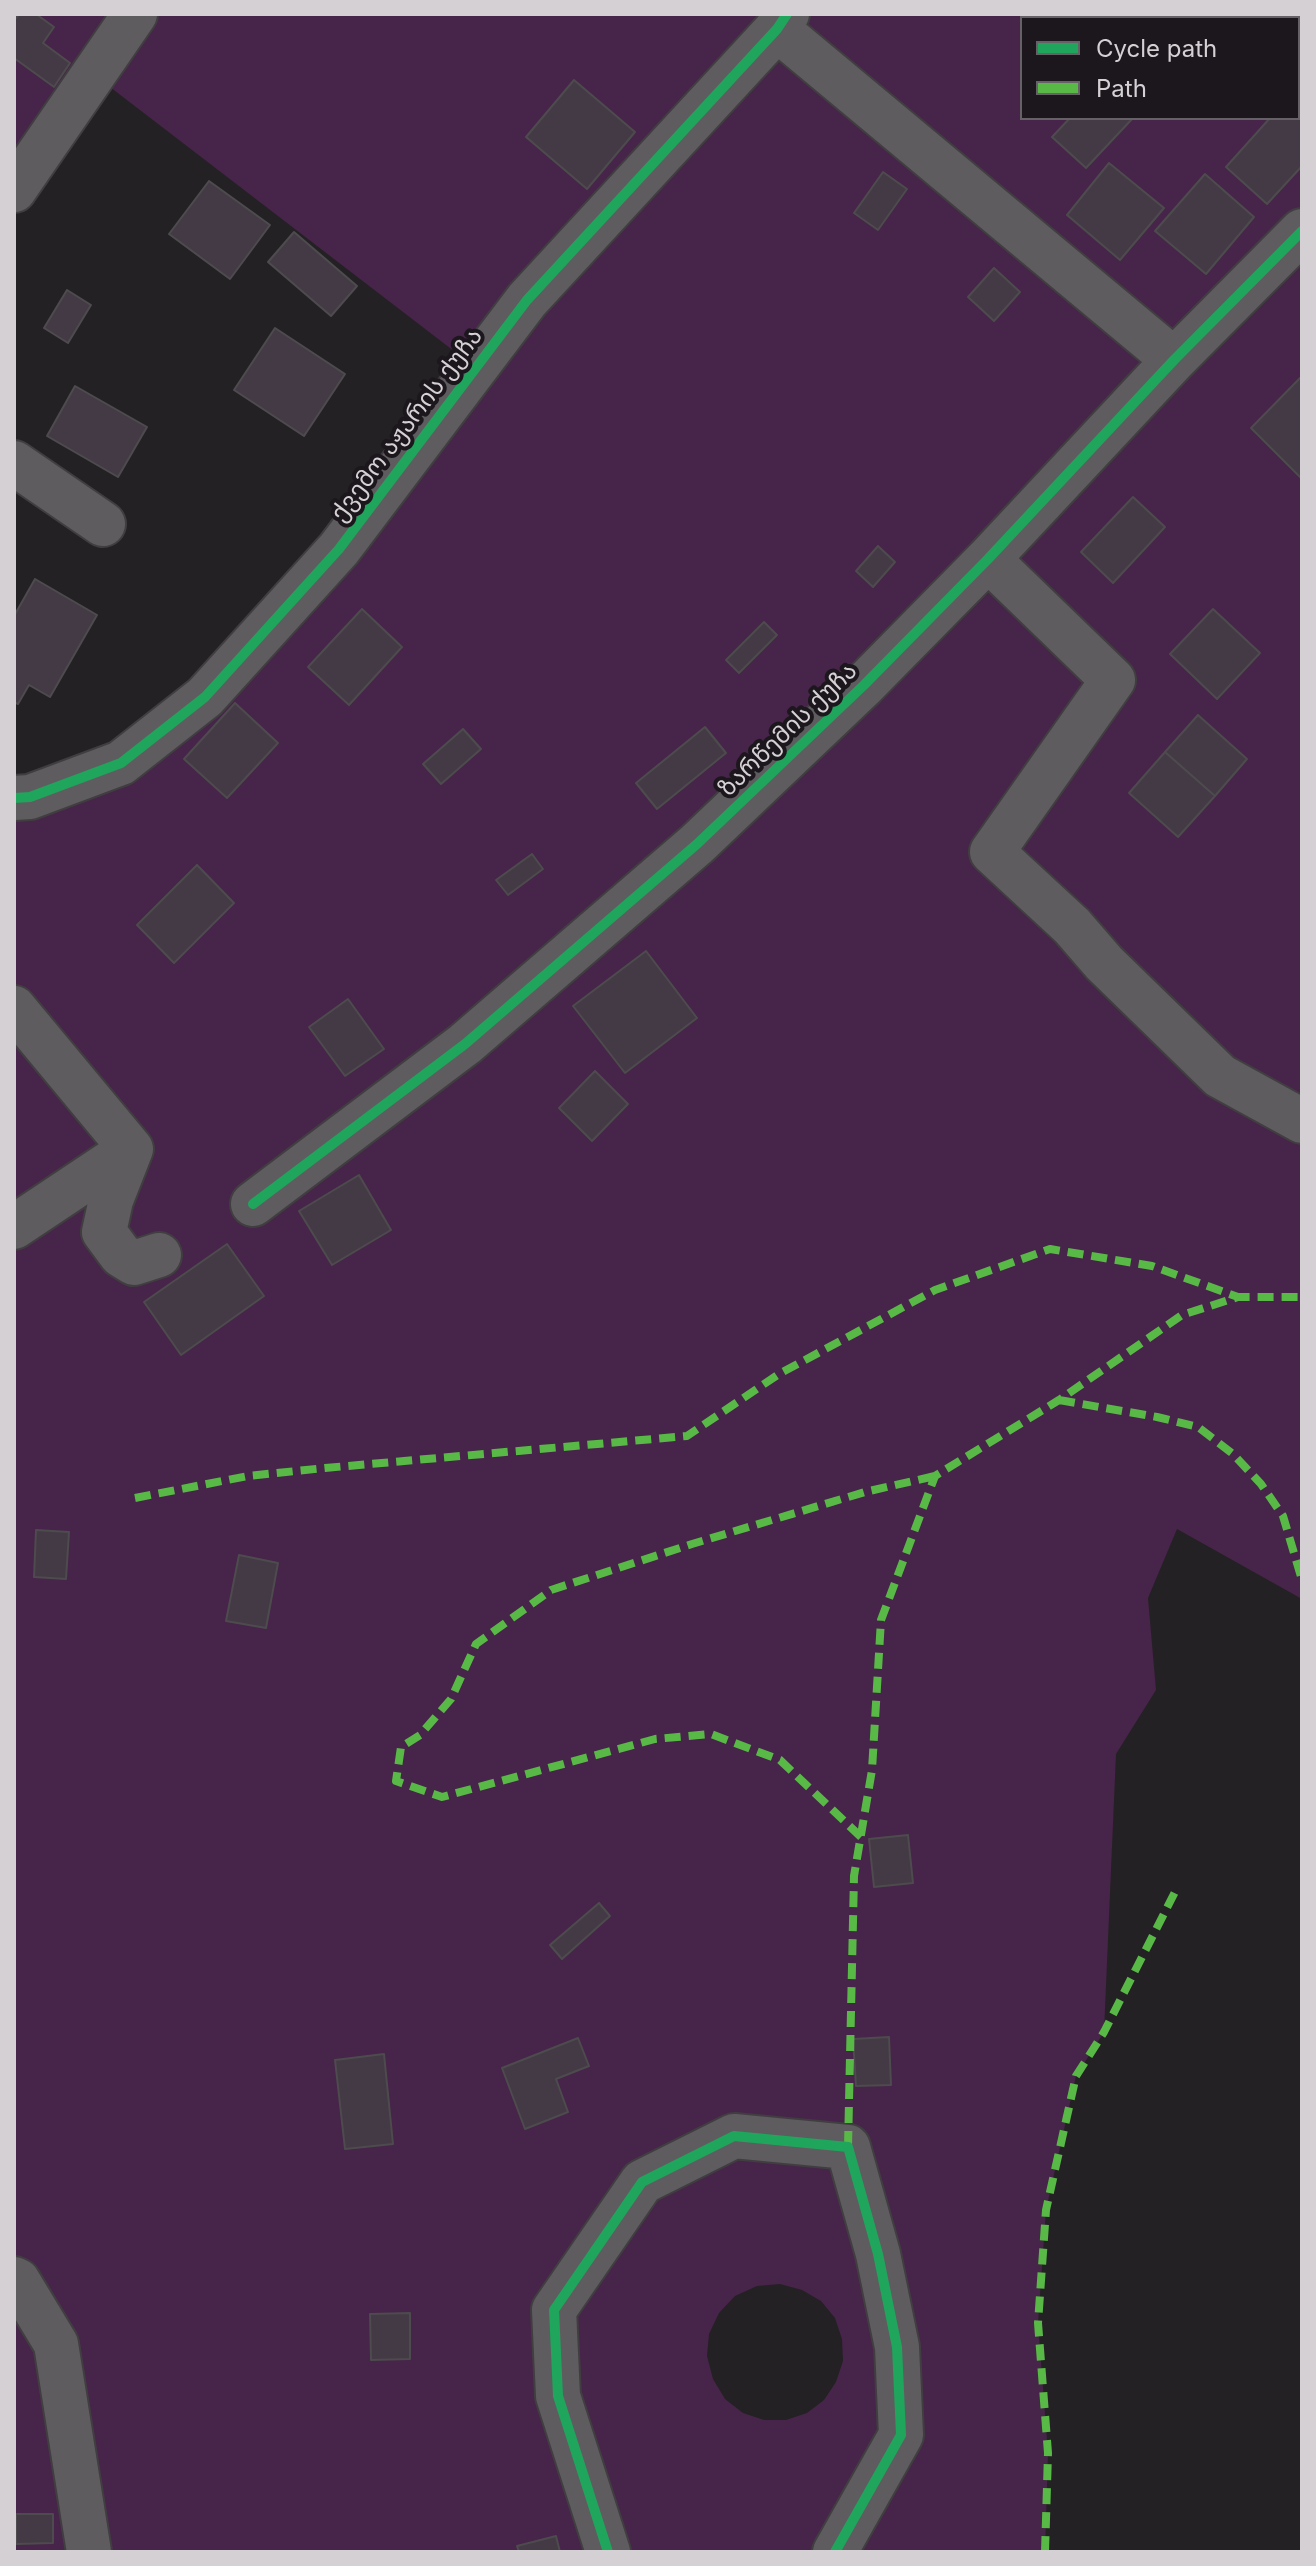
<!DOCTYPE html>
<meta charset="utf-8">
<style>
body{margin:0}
#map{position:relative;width:1316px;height:2566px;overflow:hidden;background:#242124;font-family:Inter,sans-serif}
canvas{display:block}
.frame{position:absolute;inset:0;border:16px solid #d4d0d4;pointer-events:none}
.legend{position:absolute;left:1020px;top:16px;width:280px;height:104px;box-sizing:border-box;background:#1b171c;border:2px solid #656166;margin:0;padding:10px 14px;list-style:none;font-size:24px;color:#d4d0d4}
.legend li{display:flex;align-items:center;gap:16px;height:40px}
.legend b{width:40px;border:2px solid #656166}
</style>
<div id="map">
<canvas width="1316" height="2566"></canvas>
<div class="frame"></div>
<ul class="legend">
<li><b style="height:10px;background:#20a55d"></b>Cycle path</li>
<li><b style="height:10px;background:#58b947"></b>Path</li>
</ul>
</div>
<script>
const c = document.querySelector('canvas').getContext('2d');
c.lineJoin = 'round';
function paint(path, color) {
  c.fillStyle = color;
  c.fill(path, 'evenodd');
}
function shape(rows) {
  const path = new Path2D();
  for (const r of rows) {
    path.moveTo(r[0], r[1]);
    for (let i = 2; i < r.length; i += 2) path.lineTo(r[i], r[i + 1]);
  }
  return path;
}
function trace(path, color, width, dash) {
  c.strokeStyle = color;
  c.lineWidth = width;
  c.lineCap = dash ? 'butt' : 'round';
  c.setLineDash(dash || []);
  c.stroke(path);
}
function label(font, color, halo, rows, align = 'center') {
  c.font = font + ' Inter,"Noto Sans Georgian",sans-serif';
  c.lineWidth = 8;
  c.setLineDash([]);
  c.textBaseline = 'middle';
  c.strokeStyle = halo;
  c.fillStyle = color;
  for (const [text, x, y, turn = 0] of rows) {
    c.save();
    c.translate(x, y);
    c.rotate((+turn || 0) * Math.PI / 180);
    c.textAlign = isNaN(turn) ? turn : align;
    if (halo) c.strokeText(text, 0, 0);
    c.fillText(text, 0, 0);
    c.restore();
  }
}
paint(shape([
 [14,14,1302,14,1302,1599,1177,1529,1148,1598,1156,1690,1116,1754,1104,2032,1076,2076,1046,2210,1038,2323,1048,2453,1045,2552,14,2552,14,1227,130,1149,14,1008,14,798,121,763,476,368,93,74,14,190],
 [1022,18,1298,18,1298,118,1022,118],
 [780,2284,802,2290,821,2301,835,2318,842,2339,843,2361,836,2382,824,2400,807,2413,786,2420,764,2420,743,2413,725,2399,713,2379,707,2356,709,2334,719,2313,735,2296,757,2286],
 [14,1033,102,1142,14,1218]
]), '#472449');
const building = shape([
 [19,14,36,14,54,27,43,43,70,63,54,87,14,58,14,21,19,14],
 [1096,14,1140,14,1137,18,1101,18,1096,14],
 [574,80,635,132,587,189,526,137,574,80],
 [1298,95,1302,98,1302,166,1267,204,1226,167,1270,118,1298,118,1298,95],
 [1070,118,1133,118,1086,168,1052,137,1070,118],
 [1109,163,1164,208,1120,260,1067,215,1109,163],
 [883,172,907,189,878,230,854,213,883,172],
 [1205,174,1254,217,1206,274,1155,231,1205,174],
 [209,181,270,225,230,279,169,234,209,181],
 [294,232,357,286,331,316,268,262,294,232],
 [994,268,1020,292,994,321,968,297,994,268],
 [67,290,91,305,68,343,44,328,67,290],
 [275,328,345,374,304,436,234,390,275,328],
 [1302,376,1302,479,1251,428,1302,376],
 [75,386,147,427,118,477,47,436,75,386],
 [1133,497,1165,527,1113,583,1081,552,1133,497],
 [878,546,895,562,873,587,856,571,878,546],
 [35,579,97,615,50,697,29,685,18,704,14,702,14,616,35,579],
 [362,609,402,647,349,705,308,667,362,609],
 [1213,609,1260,653,1217,699,1170,654,1213,609],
 [764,622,777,635,739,673,726,660,764,622],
 [235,703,278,743,227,798,184,759,235,703],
 [1198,715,1247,759,1215,796,1165,752,1198,715],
 [705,727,726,753,657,809,636,783,705,727],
 [463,729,481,749,441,784,423,764,463,729],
 [1165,752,1215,796,1178,837,1129,793,1165,752],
 [532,854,543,869,508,895,496,880,532,854],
 [197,865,234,903,174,963,137,925,197,865],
 [646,951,697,1018,625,1073,573,1006,646,951],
 [348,999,384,1049,345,1076,309,1027,348,999],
 [595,1071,628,1104,592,1141,559,1108,595,1071],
 [359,1175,391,1230,332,1265,299,1211,359,1175],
 [227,1244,264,1296,181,1355,144,1302,227,1244],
 [36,1530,69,1532,66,1579,34,1577,36,1530],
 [239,1555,278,1563,266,1628,226,1621,239,1555],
 [908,1835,913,1883,874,1887,869,1839,908,1835],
 [599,1903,610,1916,562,1959,550,1945,599,1903],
 [889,2037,891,2085,856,2086,853,2039,889,2037],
 [578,2038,589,2066,556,2079,568,2112,525,2129,502,2068,578,2038],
 [384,2054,393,2144,345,2149,335,2060,384,2054],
 [410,2313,410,2359,371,2360,370,2314,410,2313],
 [16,2514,53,2514,53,2543,16,2544,16,2514],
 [556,2536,560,2552,519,2552,517,2546,556,2536]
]);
paint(building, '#443a46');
trace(building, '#4d4b4d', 2);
const minor = shape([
 [777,29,1174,360],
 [14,190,135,14],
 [14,463,103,524],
 [988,559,1113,680,992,852,1072,926,1104,963,1220,1076,1302,1121],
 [14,798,30,797,121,763,205,697,339,549,527,300,777,29,787,14],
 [14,1008,131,1149,14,1227],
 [131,1149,111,1200,104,1232,121,1255,134,1263,159,1255],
 [253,1204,465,1044,697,844,864,685,988,559,1174,360,1302,231],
 [14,2279,18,2281,56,2344,89,2552],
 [608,2552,558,2396,554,2310,642,2182,734,2136,848,2147,878,2254,897,2347,901,2435,835,2552]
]);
trace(minor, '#413e41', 48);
trace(minor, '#5f5c5f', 44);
trace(shape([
 [1059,1400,1157,1417,1198,1427,1233,1454,1261,1484,1283,1516,1302,1580],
 [135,1498,248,1476,325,1468,687,1436,779,1374,935,1290,1050,1249,1152,1266,1238,1297],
 [861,1837,780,1760,711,1734,655,1739,442,1797,396,1781,401,1747,420,1735,451,1699,476,1644,551,1590,692,1544,865,1492,935,1476],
 [848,2147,854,1876,872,1770,881,1620,935,1476,1059,1400,1182,1315,1238,1297,1302,1297],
 [1045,2552,1048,2453,1038,2323,1046,2210,1076,2076,1104,2032,1175,1892]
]), '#58b947', 8, [16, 8]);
trace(shape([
 [14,798,30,797,121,763,205,697,339,549,527,300,777,29,787,14],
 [253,1204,465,1044,697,844,864,685,988,559,1174,360,1302,231],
 [608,2552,558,2396,554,2310,642,2182,734,2136,848,2147,878,2254,897,2347,901,2435,835,2552]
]), '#20a55d', 10);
label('24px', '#d4d0d4', '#1b171c', [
 ["ქვემო აჟარის ქუჩა",407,425,-53],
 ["ზარწემის ქუჩა",788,730,-44]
]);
</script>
